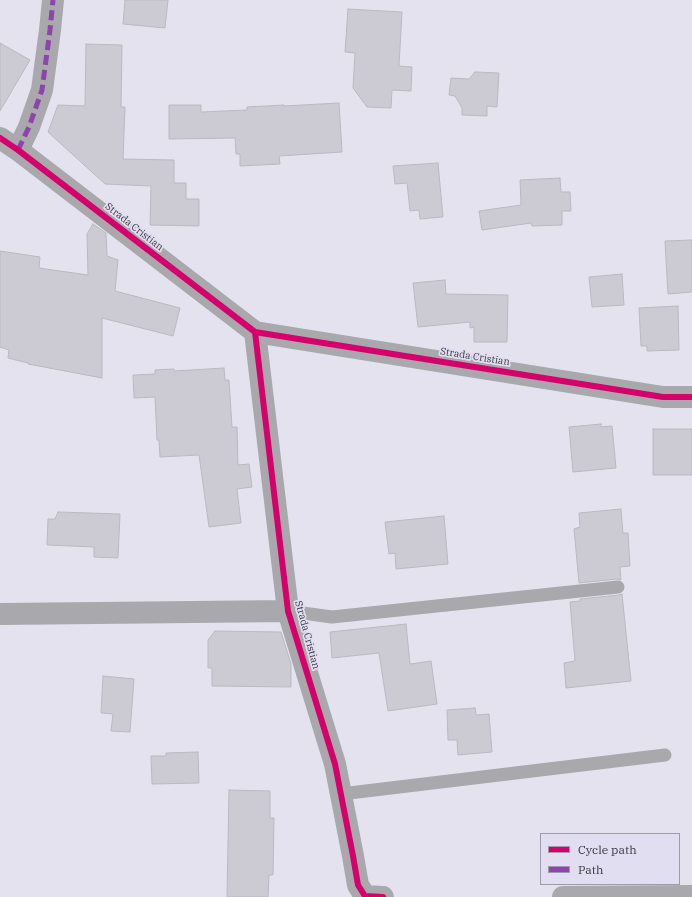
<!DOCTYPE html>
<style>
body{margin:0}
#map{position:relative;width:692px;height:897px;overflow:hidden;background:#e4e2ee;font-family:"IBM Plex Serif",serif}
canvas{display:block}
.legend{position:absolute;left:540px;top:833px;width:140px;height:52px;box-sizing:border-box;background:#e1def2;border:1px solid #9e9cab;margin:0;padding:5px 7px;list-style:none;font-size:12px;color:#393840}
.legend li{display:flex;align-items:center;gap:8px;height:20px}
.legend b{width:20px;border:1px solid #9e9cab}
</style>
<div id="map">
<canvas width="692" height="897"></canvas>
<ul class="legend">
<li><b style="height:5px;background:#d6006c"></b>Cycle path</li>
<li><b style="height:5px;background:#8e44ad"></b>Path</li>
</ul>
</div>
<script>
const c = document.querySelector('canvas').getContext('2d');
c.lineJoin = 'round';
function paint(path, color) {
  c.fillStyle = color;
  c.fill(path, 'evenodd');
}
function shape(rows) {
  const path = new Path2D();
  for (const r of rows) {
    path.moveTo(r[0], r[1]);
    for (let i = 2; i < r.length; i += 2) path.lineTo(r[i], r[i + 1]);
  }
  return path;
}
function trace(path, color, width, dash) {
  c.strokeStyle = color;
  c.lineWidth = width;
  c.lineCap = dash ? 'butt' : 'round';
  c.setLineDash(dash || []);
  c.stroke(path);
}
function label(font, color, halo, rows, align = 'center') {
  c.font = font + ' "IBM Plex Serif",serif';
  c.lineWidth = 3.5;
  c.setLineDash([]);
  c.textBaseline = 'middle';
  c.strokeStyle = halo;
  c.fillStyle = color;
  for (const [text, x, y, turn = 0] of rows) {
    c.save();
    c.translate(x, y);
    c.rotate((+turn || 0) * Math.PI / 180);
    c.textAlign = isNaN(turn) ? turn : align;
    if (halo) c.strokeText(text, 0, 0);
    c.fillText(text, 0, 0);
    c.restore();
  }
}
const building = shape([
 [125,0,168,0,165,28,123,24,125,0],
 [348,9,402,12,399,66,412,67,411,91,392,90,391,108,367,107,353,88,355,53,345,52,348,9],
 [0,43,30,60,0,111,0,43],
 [86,44,122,45,121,107,125,107,123,159,174,160,174,183,186,183,186,199,199,199,199,226,150,225,151,186,105,184,48,132,58,105,85,106,86,44],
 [475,72,499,73,497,107,487,106,487,116,462,115,462,108,455,96,449,95,451,78,469,79,475,72],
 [339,103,342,152,279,156,280,164,240,166,240,154,236,154,235,138,169,139,169,105,201,105,201,112,247,110,247,107,284,105,284,106,339,103],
 [438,163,443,217,420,219,419,210,410,211,407,183,395,184,393,166,438,163],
 [560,178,561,192,570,192,571,211,562,211,562,225,532,226,531,223,482,230,479,211,521,205,520,180,560,178],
 [93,224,106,233,107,256,118,260,115,291,180,308,173,336,102,318,102,378,28,364,28,363,8,358,9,350,0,347,0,251,40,257,39,268,88,275,87,234,93,224],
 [692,240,692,292,668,294,665,241,692,240],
 [622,274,624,305,592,307,589,277,622,274],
 [445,280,446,294,508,295,507,342,474,342,474,327,470,328,470,322,418,327,413,283,445,280],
 [678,306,679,350,647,351,647,346,641,346,639,308,678,306],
 [224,368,225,380,229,380,232,427,237,427,238,465,249,464,252,487,237,489,241,523,209,527,199,455,160,457,159,440,157,440,155,397,134,398,133,375,155,374,155,370,174,369,174,371,224,368],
 [601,424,601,427,612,426,616,468,573,472,569,427,601,424],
 [653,429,692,429,692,475,653,475,653,429],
 [621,509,623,533,628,533,630,566,620,567,621,580,617,579,579,583,574,529,580,527,579,513,621,509],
 [58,512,120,514,118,558,94,557,94,547,47,545,48,519,55,519,58,512],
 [444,516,448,564,396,569,395,553,389,554,385,522,444,516],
 [622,594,631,681,566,688,564,663,575,661,570,602,580,601,580,599,619,595,622,594],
 [406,624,410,664,431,661,437,704,388,711,379,653,332,658,330,632,406,624],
 [215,631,281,632,291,664,291,687,212,686,212,668,208,668,208,640,215,631],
 [103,676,134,679,130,732,111,731,113,714,101,713,103,676],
 [475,708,476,715,489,714,492,752,458,755,457,740,448,740,447,710,475,708],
 [198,752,199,783,152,784,151,756,166,756,166,753,198,752],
 [229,790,270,791,270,818,274,818,273,875,269,875,268,897,227,897,229,790]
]);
paint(building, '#cccbd4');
trace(building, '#bab9c2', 1);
trace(shape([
 [288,611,332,617,618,587],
 [341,794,665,755]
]), '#a8a8ad', 13);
trace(shape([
 [0,138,18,150,255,332,286,337,663,397,692,397],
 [18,150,29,127,42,90,50,30,53,0],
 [255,332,288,611,335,764,353,856,358,885,365,896,383,897],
 [0,614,288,611],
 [563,897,692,896]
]), '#a8a8ad', 22);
trace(shape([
 [18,150,29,127,42,90,50,30,53,0]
]), '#8e44ad', 5, [10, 5]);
trace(shape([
 [0,138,18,150,255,332,286,337,663,397,692,397],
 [255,332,288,611,335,764,353,856,358,885,365,896,383,897]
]), '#d6006c', 6);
label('10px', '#393840', '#e1def2', [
 ["Strada Cristian",134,227,38],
 ["Strada Cristian",475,357,9],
 ["Strada Cristian",307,635,75]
]);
</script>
